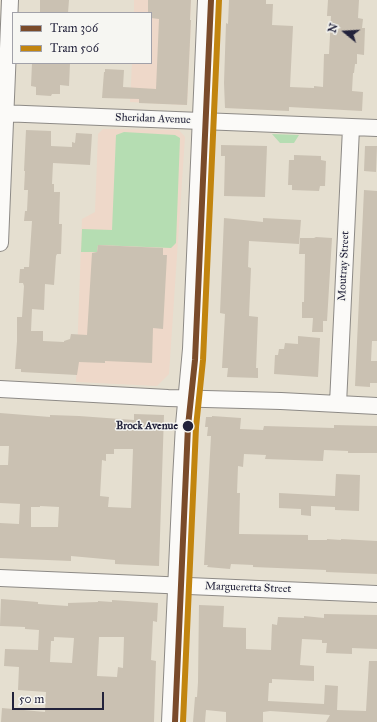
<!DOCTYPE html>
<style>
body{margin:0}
#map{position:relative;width:377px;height:722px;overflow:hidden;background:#e5dfd0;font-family:"IM FELL Great Primer",serif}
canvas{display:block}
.legend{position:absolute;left:12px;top:12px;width:140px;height:52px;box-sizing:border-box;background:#f6f6f2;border:1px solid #a1a1a9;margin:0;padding:5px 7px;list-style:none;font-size:12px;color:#22223b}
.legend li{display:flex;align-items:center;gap:8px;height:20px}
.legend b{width:20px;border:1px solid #a1a1a9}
.north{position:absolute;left:325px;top:12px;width:40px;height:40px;-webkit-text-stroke:3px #f6f6f2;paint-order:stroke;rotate:288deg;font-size:11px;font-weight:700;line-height:16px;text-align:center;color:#22223b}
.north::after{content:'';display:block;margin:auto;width:14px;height:18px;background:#22223b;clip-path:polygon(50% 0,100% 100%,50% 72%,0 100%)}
.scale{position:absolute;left:12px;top:692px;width:92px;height:18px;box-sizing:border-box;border:2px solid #22223b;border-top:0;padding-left:5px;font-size:12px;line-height:14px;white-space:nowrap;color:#22223b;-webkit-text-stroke:3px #f6f6f2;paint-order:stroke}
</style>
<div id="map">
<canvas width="377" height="722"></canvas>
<ul class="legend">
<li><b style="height:5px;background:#7a4b2a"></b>Tram 306</li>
<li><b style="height:5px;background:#c2850f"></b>Tram 506</li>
</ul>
<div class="north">N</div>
<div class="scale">50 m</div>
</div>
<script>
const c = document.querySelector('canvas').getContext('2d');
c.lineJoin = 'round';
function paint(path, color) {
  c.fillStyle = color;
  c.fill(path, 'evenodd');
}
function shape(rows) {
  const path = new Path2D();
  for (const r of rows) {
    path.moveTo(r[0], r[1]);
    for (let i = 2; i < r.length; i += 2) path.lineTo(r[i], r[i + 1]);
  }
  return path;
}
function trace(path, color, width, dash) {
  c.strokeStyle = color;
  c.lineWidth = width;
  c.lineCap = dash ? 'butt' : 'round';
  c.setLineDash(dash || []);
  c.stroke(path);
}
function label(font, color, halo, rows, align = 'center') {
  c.font = font + ' "IM FELL Great Primer",serif';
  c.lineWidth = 3;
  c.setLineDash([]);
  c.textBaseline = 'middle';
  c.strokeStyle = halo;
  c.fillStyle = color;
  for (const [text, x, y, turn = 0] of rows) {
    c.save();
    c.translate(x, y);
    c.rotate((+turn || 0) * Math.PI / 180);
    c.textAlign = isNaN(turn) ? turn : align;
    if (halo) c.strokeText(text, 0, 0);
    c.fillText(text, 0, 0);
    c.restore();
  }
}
paint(shape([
 [134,0,191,0,190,20,191,20,187,105,130,102,132,63,151,63,151,13,134,13],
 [103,129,179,130,185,137,169,374,157,386,76,382,82,219,95,212,98,134]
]), '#eed8c9');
paint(shape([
 [124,132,175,135,180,138,176,243,171,248,98,245,97,252,81,252,82,229,112,230,116,135],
 [272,134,299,135,294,143,280,143]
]), '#b5ddb2');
paint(shape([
 [40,0,69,0,68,13,40,13],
 [148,0,191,0,190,20,191,20,187,105,139,103,139,99,102,98,104,72,105,72,105,69,124,70,123,87,156,89,159,19,151,18,151,13,148,13],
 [229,0,266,0,266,4,273,4,272,25,293,26,290,87,314,88,314,86,323,87,324,54,329,54,331,16,327,16,328,0,359,0,358,18,363,19,362,28,365,28,364,55,357,54,357,64,355,64,354,73,353,73,352,91,363,92,362,111,289,107,289,111,225,108,224,83,226,23,228,24],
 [32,63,70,63,69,86,60,85,60,94,52,94,51,96,36,95,36,87,31,86],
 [26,130,51,131,51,146,72,147,72,142,75,143,76,133,92,134,90,165,53,163,52,184,54,184,54,192,60,192,59,224,62,224,61,254,57,254,56,256,54,285,45,284,44,310,32,309,31,331,43,331,43,341,64,342,64,341,70,339,71,334,87,335,92,253,97,252,98,245,163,248,163,255,167,255,163,329,153,328,152,363,105,361,105,363,79,362,77,375,21,372,21,369,15,369,17,341,17,317,22,317,24,286,23,283,19,283,20,269,24,269,24,267,29,267,32,221,24,221,25,211,27,211,28,190,24,190,25,171,24,171],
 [221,145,267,146,265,197,224,196,225,156,221,156],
 [365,146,377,146,376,172,364,171],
 [294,155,321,156,321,160,326,161,325,186,320,186,319,191,292,190,292,185,288,185,289,160,294,160],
 [364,190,377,191,377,341,372,341,371,361,377,361,377,383,370,383,370,387,355,386],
 [224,218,263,222,263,218,301,220,299,244,249,241,248,267,251,268,249,316,258,317,256,368,258,368,258,378,227,377,228,368,222,368,225,314,220,313],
 [316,237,332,238,327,321,323,321,323,332,312,332,313,318,302,318,302,302,304,302,305,254,299,254,300,238,314,238],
 [298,336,320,338,318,377,274,374,275,355,278,355,279,349,284,349,285,343,298,344],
 [0,413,50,417,50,415,79,416,134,420,134,414,164,415,159,566,115,564,115,560,71,556,71,561,0,558,0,523,19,524,20,504,0,503,0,465,8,465,9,446,0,446],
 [114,449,133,449,131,508,108,507,109,497,100,496,102,460,106,461,106,454,114,454],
 [40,506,59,507,58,527,31,527,31,507,40,507],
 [212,416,241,418,240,429,263,430,264,426,334,428,334,425,377,426,377,453,348,453,348,451,324,450,323,461,265,459,266,455,244,454,243,467,238,466,237,493,240,493,239,534,308,535,308,540,327,540,327,539,341,540,341,539,377,541,377,574,326,572,326,570,253,567,253,565,231,564,230,569,207,567,208,565,204,565,211,436,207,436,208,427,205,427,206,417,212,417],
 [336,474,360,475,359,511,335,510,335,507,311,506,311,516,301,515,301,509,279,508,279,493,335,496],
 [1,599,38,602,38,604,68,606,68,603,98,602,98,601,112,602,112,600,158,603,157,622,153,621,152,642,151,660,156,661,154,722,1,722,2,708,45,712,46,692,18,690,19,667,4,666,5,649,38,650,39,630,25,629,25,627,0,626],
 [54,637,74,638,72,663,50,662,51,641,54,641],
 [99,637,124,637,123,668,118,667,117,677,97,676],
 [199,605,224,606,223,627,246,628,246,649,271,650,272,624,277,625,278,617,304,618,304,616,324,618,324,614,377,615,377,649,352,648,352,654,326,653,327,643,322,643,322,640,302,639,300,665,314,666,314,681,272,679,272,683,269,683,268,701,324,704,325,685,338,686,337,710,366,711,369,661,377,661,377,722,326,722,330,715,270,711,263,712,263,722,226,722,226,712,206,710,205,722,193,722,195,697,197,697,198,682]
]), '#cac1b2');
const minor = shape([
 [0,113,377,128],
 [0,243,10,0],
 [0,389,168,398,281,401,377,406],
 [338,404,351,128],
 [0,578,377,594]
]);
const major = shape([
 [172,722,183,480,186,425,193,349,208,0]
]);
trace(minor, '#8d8a86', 18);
trace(major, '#8d8a86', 22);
trace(minor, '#fbfaf8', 16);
trace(major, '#fbfaf8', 20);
trace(shape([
 [175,722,188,426,195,360,211,0]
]), '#7a4b2a', 6);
trace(shape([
 [183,722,196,427,203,360,219,0]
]), '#c2850f', 6);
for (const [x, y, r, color] of [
 [188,426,6,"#22223b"]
]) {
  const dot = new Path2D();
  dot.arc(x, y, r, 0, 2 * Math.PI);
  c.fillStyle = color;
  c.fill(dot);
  trace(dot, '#f6f6f2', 1.5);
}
label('11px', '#22223b', '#f6f6f2', [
 ["Sheridan Avenue",153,119,2],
 ["Moutray Street",344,266,-87],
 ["Margueretta Street",248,588,2]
]);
label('bold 11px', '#22223b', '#f6f6f2', [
 ["Brock Avenue",178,426]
], 'right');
</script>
